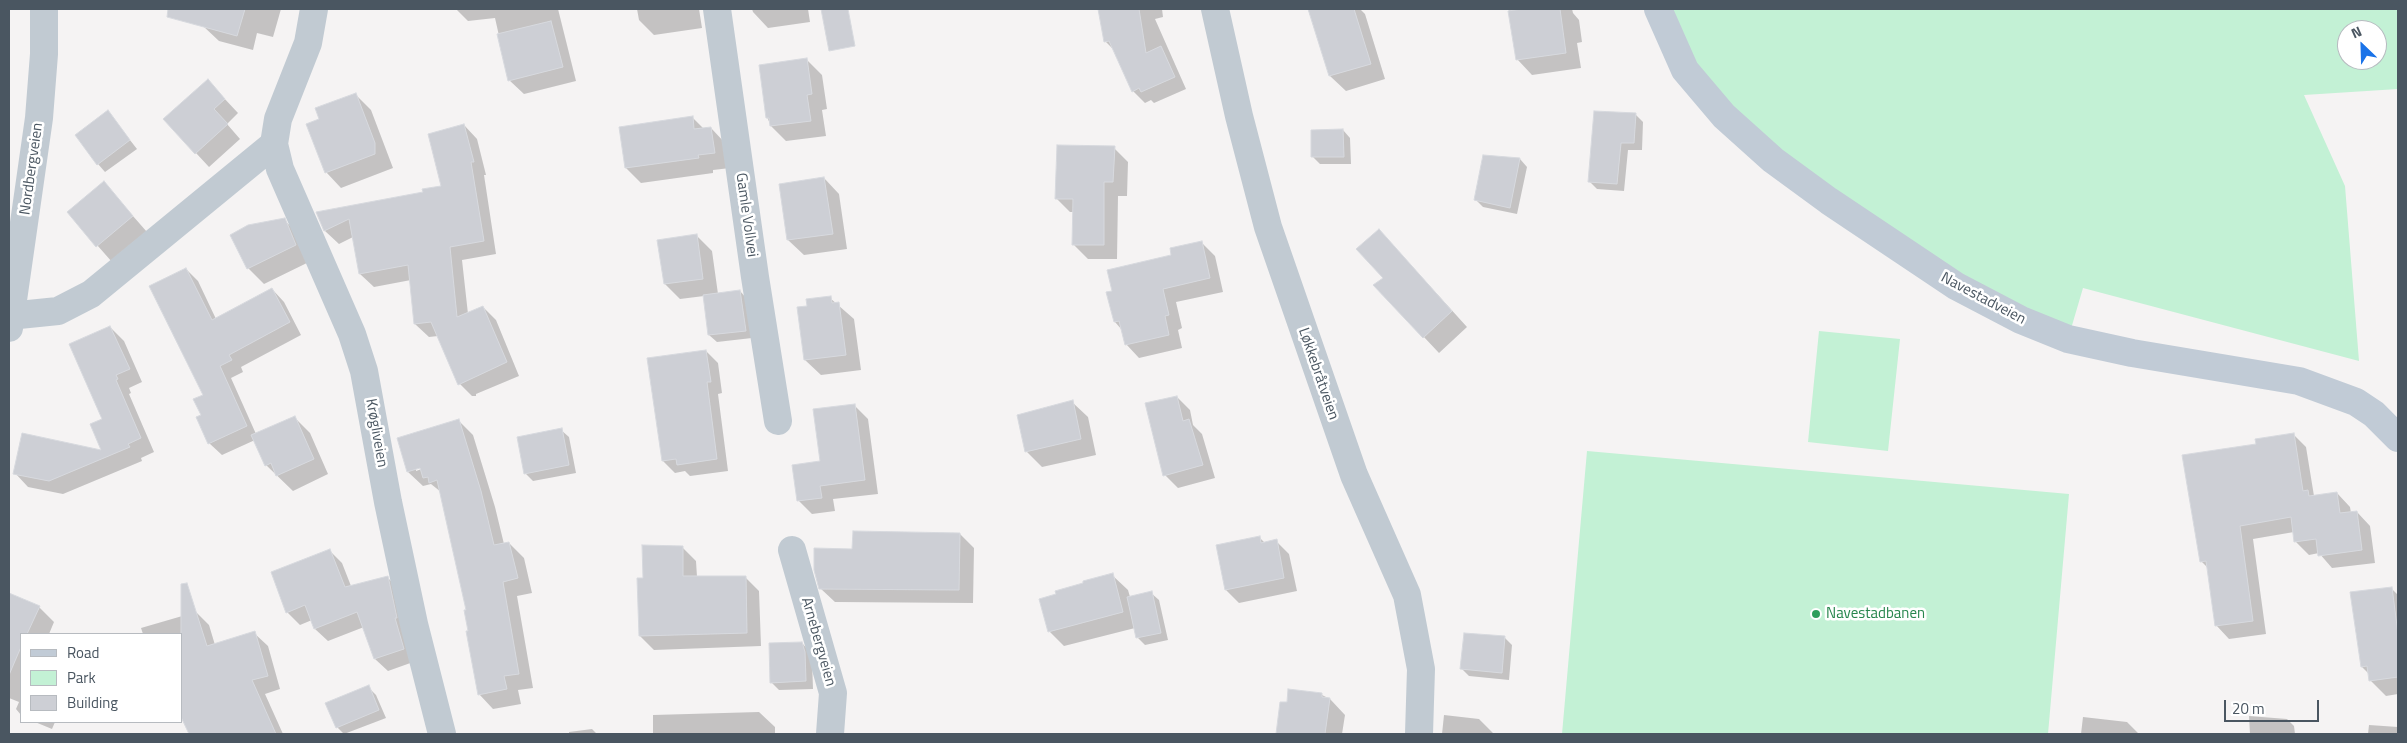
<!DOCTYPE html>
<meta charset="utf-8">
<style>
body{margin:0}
#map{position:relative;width:2407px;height:743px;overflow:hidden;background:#f5f3f3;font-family:"Titillium Web",sans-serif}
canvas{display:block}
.frame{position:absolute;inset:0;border:10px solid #4a5661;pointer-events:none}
.legend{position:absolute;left:20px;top:633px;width:162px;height:90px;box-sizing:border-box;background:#fff;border:1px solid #b7bbc0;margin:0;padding:6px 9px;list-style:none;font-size:15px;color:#4a5661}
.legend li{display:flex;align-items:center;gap:10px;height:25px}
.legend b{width:25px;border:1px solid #b7bbc0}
.north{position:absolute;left:2337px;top:20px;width:50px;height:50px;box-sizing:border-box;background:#fff;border:1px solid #b7bbc0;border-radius:50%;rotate:336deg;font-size:14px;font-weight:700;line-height:20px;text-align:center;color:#4a5661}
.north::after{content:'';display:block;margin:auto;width:18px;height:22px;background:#1a73e8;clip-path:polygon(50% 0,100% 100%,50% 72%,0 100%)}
.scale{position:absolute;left:2224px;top:700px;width:95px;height:22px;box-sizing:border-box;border:2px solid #4a5661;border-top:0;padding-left:6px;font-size:15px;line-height:18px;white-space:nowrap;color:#4a5661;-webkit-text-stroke:4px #fff;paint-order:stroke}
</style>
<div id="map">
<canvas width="2407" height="743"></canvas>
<div class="frame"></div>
<ul class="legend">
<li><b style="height:6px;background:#c1cbd6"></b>Road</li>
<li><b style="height:14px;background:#c3f1d5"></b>Park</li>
<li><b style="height:14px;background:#cdcfd5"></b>Building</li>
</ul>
<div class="north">N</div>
<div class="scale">20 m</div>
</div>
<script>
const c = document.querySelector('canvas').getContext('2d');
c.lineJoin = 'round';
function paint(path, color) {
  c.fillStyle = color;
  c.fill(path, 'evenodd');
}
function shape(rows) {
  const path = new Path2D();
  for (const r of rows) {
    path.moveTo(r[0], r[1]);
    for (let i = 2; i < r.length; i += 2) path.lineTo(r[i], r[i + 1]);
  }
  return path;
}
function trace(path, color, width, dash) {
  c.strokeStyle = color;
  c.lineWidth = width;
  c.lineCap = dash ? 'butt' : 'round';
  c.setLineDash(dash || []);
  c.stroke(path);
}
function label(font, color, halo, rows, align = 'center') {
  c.font = font + ' "Titillium Web",sans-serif';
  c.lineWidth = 5;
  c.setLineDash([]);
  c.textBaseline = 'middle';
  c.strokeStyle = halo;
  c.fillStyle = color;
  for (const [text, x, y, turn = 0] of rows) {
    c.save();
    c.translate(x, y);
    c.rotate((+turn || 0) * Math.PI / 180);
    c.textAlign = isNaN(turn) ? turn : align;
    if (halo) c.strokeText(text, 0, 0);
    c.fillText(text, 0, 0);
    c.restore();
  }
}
paint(shape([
 [1658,9,2398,9,2398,89,2304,95,2345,186,2359,361,2083,288,2068,339,2021,320,1724,116],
 [2347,30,2377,30,2377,60,2347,60],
 [1819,331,1900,339,1888,451,1808,442],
 [1587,451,2069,494,2048,734,1562,734]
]), '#c3f1d5');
paint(shape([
 [208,9,281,9,273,37,257,33,253,50,219,41,203,26],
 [456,9,558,9,576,81,524,94,509,80,495,18,468,21],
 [637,9,699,9,702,28,654,35,639,20],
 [752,9,808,9,810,22,768,28,753,12],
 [1099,9,1162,9,1163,17,1155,19,1186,89,1154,103,1151,100,1145,103,1133,91,1116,52,1105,41],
 [1319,9,1360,9,1365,14,1385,79,1346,91,1330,76,1310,12],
 [1509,9,1572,9,1573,13,1579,20,1582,42,1577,43,1581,68,1532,75,1517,59],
 [807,60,822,75,827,109,822,110,826,136,786,141,771,126,767,117],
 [208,81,238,113,227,124,240,139,209,167,196,153],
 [355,94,371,110,393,168,341,188,326,172],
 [108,112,137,149,105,172,98,164],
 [1635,114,1643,122,1642,150,1628,150,1624,191,1597,189,1589,181],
 [692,117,704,129,711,128,726,144,730,168,713,170,713,173,641,183,626,168],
 [464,125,477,139,486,175,484,175,496,254,462,260,468,314,483,307,496,320,519,376,476,394,476,396,472,396,459,383,438,336,429,337,415,324,411,280,374,287,360,274,353,237,339,244,325,231,318,213,424,193,443,187],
 [1343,130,1350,138,1351,164,1320,164,1313,157],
 [1114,148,1128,162,1127,196,1118,196,1117,259,1088,259,1074,245,1074,212,1070,212,1056,198],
 [1520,159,1527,167,1517,214,1483,207,1475,199],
 [824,178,839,194,847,249,804,255,788,240,781,185],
 [104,183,147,232,112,262,68,212],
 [284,220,300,235,311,261,264,284,248,268,232,235],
 [1379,230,1467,327,1439,353,1375,285,1384,278],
 [697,236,712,251,718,294,740,291,747,299,752,338,717,342,709,335,704,296,680,299,665,284],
 [1201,242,1215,256,1223,292,1176,302,1182,328,1178,330,1182,348,1139,358,1126,344,1122,330,1115,322,1113,292,1173,256],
 [186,269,198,281,216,319,272,289,284,302,301,335,241,367,243,372,231,378,256,434,294,417,310,433,328,474,293,491,266,465,255,440,222,455,209,443,202,415,204,396],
 [830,298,854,319,861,370,821,375,805,360,798,308,808,307],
 [110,327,124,341,142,382,129,388,131,393,129,394,154,452,141,458,142,461,63,494,28,487,15,473,103,451],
 [706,351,718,363,722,393,718,394,728,471,690,476,685,471,675,473,663,461,648,359],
 [1177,397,1190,410,1193,425,1202,434,1215,478,1178,488,1165,475],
 [1072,402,1088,417,1096,455,1042,467,1026,451],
 [854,405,868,419,878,494,833,499,835,511,812,514,798,500],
 [458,420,473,435,495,507,504,544,509,543,524,558,532,593,517,596,533,688,518,690,521,704,493,709,479,694,468,611,441,492,431,484,423,486,408,472],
 [427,467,416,471,416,468],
 [561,430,569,437,576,473,533,481,525,473],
 [2293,434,2306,447,2314,496,2337,493,2350,507,2351,513,2357,512,2370,526,2375,563,2332,568,2319,553,2309,555,2296,542,2294,532,2253,539,2266,634,2229,639,2216,625,2208,568,2201,561,2258,445],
 [960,534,974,548,973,603,835,602,820,588],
 [1259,537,1265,543,1276,541,1289,554,1297,591,1239,603,1226,590],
 [682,547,696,561,697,577,745,577,759,591,761,646,654,650,640,636,644,580],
 [329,550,342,563,351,586,387,577,400,590,416,661,388,671,375,659,364,627,328,641,315,629,312,620,300,625,287,612],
 [1112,575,1128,590,1130,597,1151,593,1159,600,1168,640,1145,645,1137,637,1135,628,1064,646,1049,631],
 [2391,588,2398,595,2398,694,2386,696,2370,680,2370,675,2362,667],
 [9,594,39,607,54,622,49,634,21,634,21,715,16,709,19,702,9,698],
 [196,612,209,625,215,645,254,633,268,646,280,689,265,694,283,734,190,734,185,722,181,634,143,634,141,628],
 [1505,638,1512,645,1509,680,1469,676,1462,669],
 [802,643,809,651,812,660,813,689,779,690,771,682],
 [368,687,376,695,386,718,344,734,337,727],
 [1322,695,1330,699,1345,715,1342,734,1277,734,1281,703,1288,704],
 [759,712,775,727,775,734,653,734,653,715],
 [1444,715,1479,719,1494,734,1442,734],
 [2249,716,2287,719,2294,726,2295,734,2250,734],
 [2083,717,2127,722,2139,734,2081,734],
 [35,722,55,722,52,729],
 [2369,725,2398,727,2398,734,2368,734],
 [592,729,597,734,569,734,569,732]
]), '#0003');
const building = shape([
 [168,9,245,9,237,36,167,17,168,9],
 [821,9,848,9,855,46,829,51,821,9],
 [1098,9,1139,9,1146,53,1161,46,1175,77,1141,92,1139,88,1132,92,1109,41,1104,42,1098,9],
 [1308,9,1354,9,1371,64,1329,76,1308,9],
 [1522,9,1560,9,1566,53,1516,60,1508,11,1522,9],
 [551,21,563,67,508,81,497,34,551,21],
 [807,58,812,94,807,95,811,121,770,126,769,118,766,118,759,65,807,58],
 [208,79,225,99,214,109,228,124,195,154,163,119,208,79],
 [356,93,375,143,375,154,325,173,306,124,319,119,315,108,356,93],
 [108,110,130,140,97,165,75,135,108,110],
 [1594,111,1636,113,1634,143,1621,143,1617,184,1588,182,1594,111],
 [693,116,694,129,711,127,715,153,698,155,699,158,625,168,619,127,693,116],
 [464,124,474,162,471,162,484,241,450,247,457,317,483,306,507,362,458,385,431,322,414,324,408,265,359,274,349,219,324,231,316,212,423,192,422,189,441,186,428,134,464,124],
 [1343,129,1344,157,1311,157,1311,130,1343,129],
 [1057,145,1115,146,1113,182,1104,182,1104,245,1072,245,1073,199,1055,199,1057,145],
 [1483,155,1520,158,1510,208,1474,200,1483,155],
 [824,177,833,234,787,240,779,184,824,177],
 [104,181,133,216,96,247,67,212,104,181],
 [285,218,296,245,247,269,230,235,248,225,285,218],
 [1379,229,1452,311,1423,338,1373,285,1383,278,1356,249,1379,229],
 [697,234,703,279,664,284,657,240,697,234],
 [1202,241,1210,278,1163,289,1169,315,1165,316,1169,335,1125,345,1119,321,1114,322,1106,292,1112,291,1107,270,1171,255,1170,248,1202,241],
 [186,268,212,320,272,288,290,322,229,355,232,360,220,366,247,426,208,444,196,417,201,415,193,399,203,395,149,286,186,268],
 [740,290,746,331,708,335,703,295,740,290],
 [831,296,832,303,839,302,846,355,804,360,797,307,807,306,806,299,831,296],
 [110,326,130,369,116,375,118,379,116,380,141,438,128,444,130,447,49,481,13,474,22,433,101,450,90,424,102,419,69,344,110,326],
 [706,350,711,382,707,382,717,459,677,465,676,459,662,461,647,358,706,350],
 [1177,396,1183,421,1189,419,1203,465,1163,476,1145,403,1177,396],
 [1073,400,1081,439,1025,452,1017,415,1073,400],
 [855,404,865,480,820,486,822,498,797,501,792,465,820,461,813,409,855,404],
 [295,416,314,459,276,476,271,463,265,466,251,435,295,416],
 [459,419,481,491,494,545,509,542,518,578,503,582,519,674,504,676,507,689,478,695,466,631,468,631,464,610,466,610,437,480,429,483,428,477,423,478,420,468,407,472,397,438,459,419],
 [562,428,569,465,524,474,517,437,562,428],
 [2294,433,2303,491,2308,490,2309,496,2337,492,2340,513,2357,511,2362,550,2318,556,2316,539,2294,542,2291,517,2240,526,2253,621,2215,626,2206,561,2200,562,2182,455,2256,444,2255,439,2294,433],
 [853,531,960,533,959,590,819,589,814,570,814,548,852,549,853,531],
 [1260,536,1261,543,1277,539,1284,578,1225,590,1216,545,1260,536],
 [642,545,683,546,683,576,746,576,747,633,639,636,637,578,643,578,642,545],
 [330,549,345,587,388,576,397,618,395,618,404,649,374,659,357,612,314,629,305,605,286,613,271,572,330,549],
 [1113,573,1123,612,1048,632,1039,599,1056,594,1055,591,1083,583,1083,581,1113,573],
 [187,583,207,646,255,631,268,676,252,680,276,734,189,734,181,717,181,584,187,583],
 [2392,587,2398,634,2398,677,2369,681,2367,666,2361,667,2350,592,2392,587],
 [1152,591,1161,633,1136,638,1127,597,1152,591],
 [9,593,40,606,27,634,21,634,21,647,9,675,9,593],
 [1464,633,1505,636,1502,673,1460,669,1464,633],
 [802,642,805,652,806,681,770,683,769,643,802,642],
 [369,685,379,710,336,728,325,703,369,685],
 [1288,689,1322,693,1322,697,1330,698,1325,734,1276,734,1280,702,1287,702,1288,689]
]);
paint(building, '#cdcfd5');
trace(building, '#d7d9de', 1);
trace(shape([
 [717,9,755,277,778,421],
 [1215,9,1239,116,1268,227,1354,475,1407,595,1421,669,1419,734],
 [274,144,280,169,352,334,364,371,388,502,414,624,442,734],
 [9,316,58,311,91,294,274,144,278,119,308,43,314,9],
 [9,328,39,118,44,54,44,9],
 [792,550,833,693,830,734]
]), '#c1cad2', 28);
trace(shape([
 [1658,9,1685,70,1724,116,1773,160,1829,201,1956,286,2021,320,2068,339,2132,353,2299,381,2356,402,2374,414,2398,438]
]), '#c1cbd6', 28);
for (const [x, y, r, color] of [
 [1816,614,5,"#2e9e5b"]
]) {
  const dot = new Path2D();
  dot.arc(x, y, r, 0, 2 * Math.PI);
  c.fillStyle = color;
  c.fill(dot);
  trace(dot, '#fff', 2);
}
label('15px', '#4a5661', '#fff', [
 ["Nordbergveien",32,169,-82],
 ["Gamle Vollvei",746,215,82],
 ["Navestadveien",1983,299,28],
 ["Løkkebråtveien",1318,374,71],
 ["Krøgliveien",376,433,80],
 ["Arnebergveien",818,642,74]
]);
label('15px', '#27864d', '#fff', [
 ["Navestadbanen",1826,614]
], 'left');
</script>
